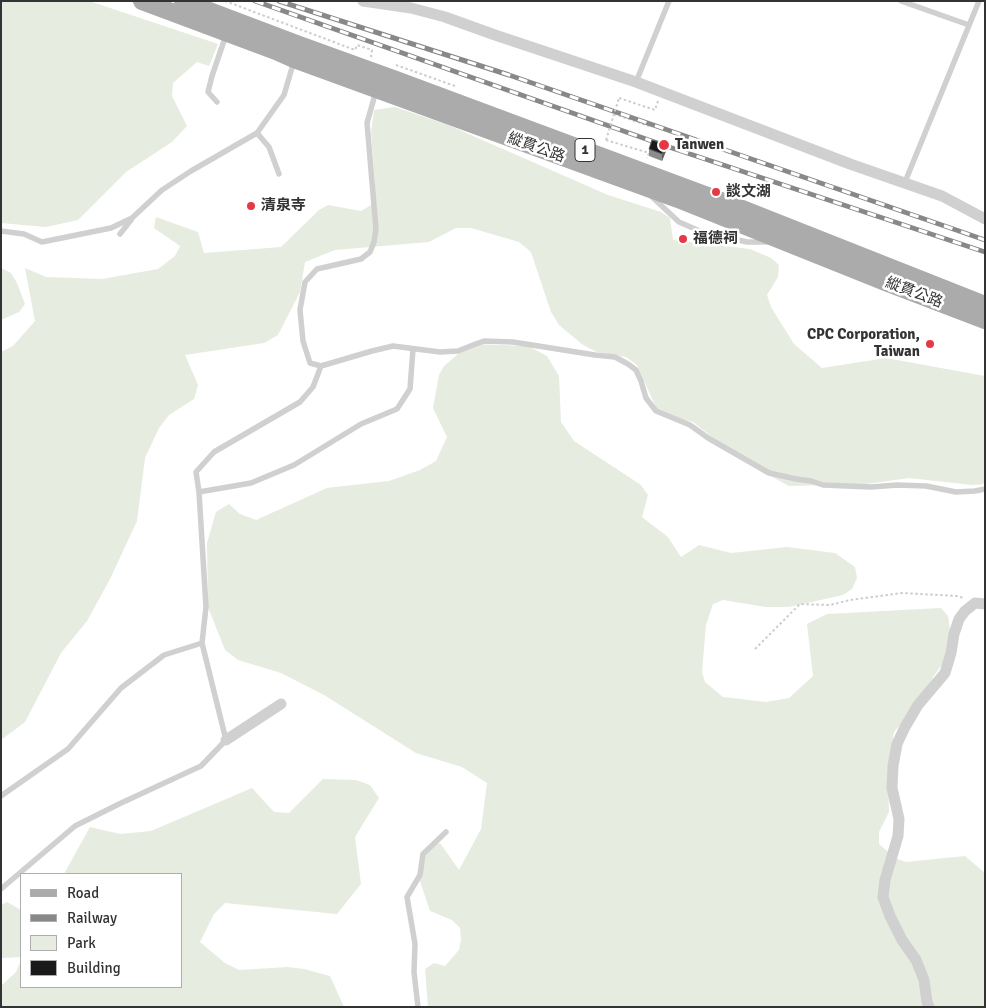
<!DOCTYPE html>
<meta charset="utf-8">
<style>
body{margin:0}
#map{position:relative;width:986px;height:1008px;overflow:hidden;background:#fff;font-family:Signika,sans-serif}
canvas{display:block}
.frame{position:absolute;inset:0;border:2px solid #333;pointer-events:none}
.legend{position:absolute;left:20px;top:873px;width:162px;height:115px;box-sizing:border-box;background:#fff;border:1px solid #adadad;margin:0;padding:6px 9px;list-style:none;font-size:15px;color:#333}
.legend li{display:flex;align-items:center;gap:10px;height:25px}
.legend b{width:25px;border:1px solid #adadad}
</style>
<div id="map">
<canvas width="986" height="1008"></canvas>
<div class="frame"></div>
<ul class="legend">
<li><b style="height:6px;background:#ababab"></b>Road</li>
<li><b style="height:6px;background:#888"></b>Railway</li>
<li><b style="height:14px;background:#e6ecdf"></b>Park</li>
<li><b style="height:14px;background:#1a1a1a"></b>Building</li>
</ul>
</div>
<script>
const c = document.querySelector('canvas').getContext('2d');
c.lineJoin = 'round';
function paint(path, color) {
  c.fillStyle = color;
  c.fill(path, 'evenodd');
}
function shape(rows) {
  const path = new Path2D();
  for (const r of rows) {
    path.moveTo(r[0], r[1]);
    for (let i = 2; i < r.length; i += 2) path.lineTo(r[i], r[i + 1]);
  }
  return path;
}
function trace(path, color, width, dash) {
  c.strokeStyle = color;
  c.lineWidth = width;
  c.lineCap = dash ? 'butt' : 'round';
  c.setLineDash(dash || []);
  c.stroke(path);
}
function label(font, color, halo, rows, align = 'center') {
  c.font = font + ' Signika,"Noto Sans TC",sans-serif';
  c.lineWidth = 5;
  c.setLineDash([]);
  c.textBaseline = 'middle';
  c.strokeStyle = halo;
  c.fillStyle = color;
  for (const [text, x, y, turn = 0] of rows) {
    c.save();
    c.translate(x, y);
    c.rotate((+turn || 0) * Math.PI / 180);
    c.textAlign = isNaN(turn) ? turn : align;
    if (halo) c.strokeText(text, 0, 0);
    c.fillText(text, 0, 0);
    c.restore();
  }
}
paint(shape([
 [1,1,89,1,218,44,209,66,197,62,173,83,172,96,187,126,172,142,126,172,78,220,46,227,1,223],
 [395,107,448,125,608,195,661,212,670,218,673,240,750,249,771,258,779,265,778,277,767,295,771,307,794,344,822,368,886,358,985,376,985,484,972,485,909,478,866,484,789,486,738,458,693,422,659,414,637,365,626,357,597,352,583,345,559,325,551,312,531,252,519,242,471,228,456,228,429,242,335,250,305,262,300,292,278,335,264,343,185,355,198,385,194,399,169,415,159,428,145,458,137,521,110,579,87,621,61,653,25,722,1,740,1,352,13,346,35,321,25,268,46,277,102,279,158,269,175,256,180,246,154,228,156,217,198,232,204,253,281,247,319,210,328,205,361,211,371,205,375,185,371,132,374,110],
 [1,268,11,273,17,283,25,304,19,312,1,320],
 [470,344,528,346,547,356,559,376,561,422,574,441,641,485,648,495,642,517,668,537,681,557,699,545,731,553,787,547,835,553,855,567,857,578,852,589,843,595,789,607,766,607,723,600,713,604,706,625,702,672,705,682,723,697,766,702,789,698,813,676,807,624,827,614,941,608,948,616,953,650,933,677,925,697,894,732,888,778,889,812,879,832,879,844,895,858,906,862,965,856,985,873,985,1007,428,1007,425,969,434,963,445,966,459,950,461,940,460,928,452,920,430,911,419,878,425,849,440,843,459,870,481,829,487,783,462,767,416,753,324,695,281,673,238,660,225,650,208,607,207,543,216,512,229,504,240,514,256,520,327,488,389,481,420,470,436,461,447,437,433,408,439,375,444,366],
 [323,779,356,780,370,785,379,798,355,837,361,884,337,914,225,903,214,914,200,942,225,963,239,970,288,967,304,969,330,976,344,1007,1,1007,1,986,16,972,21,960,21,987,181,987,181,874,64,874,90,827,120,834,151,831,252,788,274,812,289,813],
 [7,902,21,910,21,957,1,958,1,905]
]), '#e6ecdf');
trace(shape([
 [225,1,355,50,357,45,372,50,371,56,373,57],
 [396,65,455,86],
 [619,98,655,110,658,101],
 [614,114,652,127],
 [606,140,649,153,647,158],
 [755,649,800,604,830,605,850,600,902,593,957,596,963,598]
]), '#cdcdcd', 2, [2.5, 2.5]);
trace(shape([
 [901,1,969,25],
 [636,82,669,1],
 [376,91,367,123,376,229,374,242,370,252,361,259,317,269,305,282,300,310,303,341,310,363,321,366,372,351,393,346,440,352,458,351,473,345,484,341,513,342,595,355,615,357,628,364,636,370,641,381,646,398,656,411,690,425,708,438,769,473,796,479,811,481,823,485,871,487,897,485,926,486,956,492,975,491,985,489],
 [217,102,208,92,212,76,226,35],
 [257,133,269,147,279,174],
 [905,182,979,1],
 [650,195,679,222,702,232,747,242,767,242],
 [1,231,24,234,42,242,111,228,132,218,162,190,191,171,257,133,284,95,294,61],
 [120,234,131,220],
 [199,492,251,483,294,465,361,424,397,409,410,389,413,349],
 [1,796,68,749,121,688,164,655,202,643],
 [1,889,75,826,119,804,201,766,226,740,202,643,206,607,199,492,196,472,214,452,300,402,313,387,321,366],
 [418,1007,414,972,415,944,407,897,420,875,423,854,446,832]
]), '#d0d0d0', 5.5);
trace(shape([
 [363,1,411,8,445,17,495,35,636,82,850,164,942,196,985,219],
 [226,740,281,704],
 [929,1007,927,1002,924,980,916,960,902,940,890,916,883,897,885,880,898,836,899,819,892,788,893,766,897,744,905,727,918,705,945,673,951,653,954,634,959,619,965,611,975,603,985,604]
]), '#d0d0d0', 11);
trace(shape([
 [142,1,276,51,294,59,678,199,885,282,985,320],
 [183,1,299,45,396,80,737,207,985,305]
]), '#ababab', 18);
const rail = shape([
 [255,1,663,145,985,252],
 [279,1,509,75,985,240]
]);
trace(rail, '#888', 5);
trace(rail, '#fff', 3, [9]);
trace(shape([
 [606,140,619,98]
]), '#cdcdcd', 2, [2.5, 2.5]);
paint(shape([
 [649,149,666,151,662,161,649,156]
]), '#8c8c8c');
paint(shape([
 [666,144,666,151,662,161,662,154]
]), '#5f5f5f');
const building = shape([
 [652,140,666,144,662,154,649,149,652,140]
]);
paint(building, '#1a1a1a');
trace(building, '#5f5f5f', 1);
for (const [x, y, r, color] of [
 [664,145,6,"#e63946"],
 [716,192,5,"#e63946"],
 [251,206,5,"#e63946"],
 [683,239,5,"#e63946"],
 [930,344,5,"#e63946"]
]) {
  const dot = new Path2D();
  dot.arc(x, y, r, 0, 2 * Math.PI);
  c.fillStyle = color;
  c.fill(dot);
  trace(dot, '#fff', 2);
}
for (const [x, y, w] of [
 [585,150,20]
]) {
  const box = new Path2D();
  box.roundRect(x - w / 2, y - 11.5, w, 23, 4);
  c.fillStyle = '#fff';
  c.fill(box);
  trace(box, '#333', 1);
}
label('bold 14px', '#333', null, [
 ["1",585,150]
]);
label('bold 15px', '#333', '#fff', [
 ["Tanwen",675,145],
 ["談文湖",726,192],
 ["清泉寺",261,206],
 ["福德祠",693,239],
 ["CPC Corporation,",920,335,"right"],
 ["Taiwan",920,352,"right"]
], 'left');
label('15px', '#333', '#fff', [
 ["縱貫公路",536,148,20],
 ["縱貫公路",914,293,21]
]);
</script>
